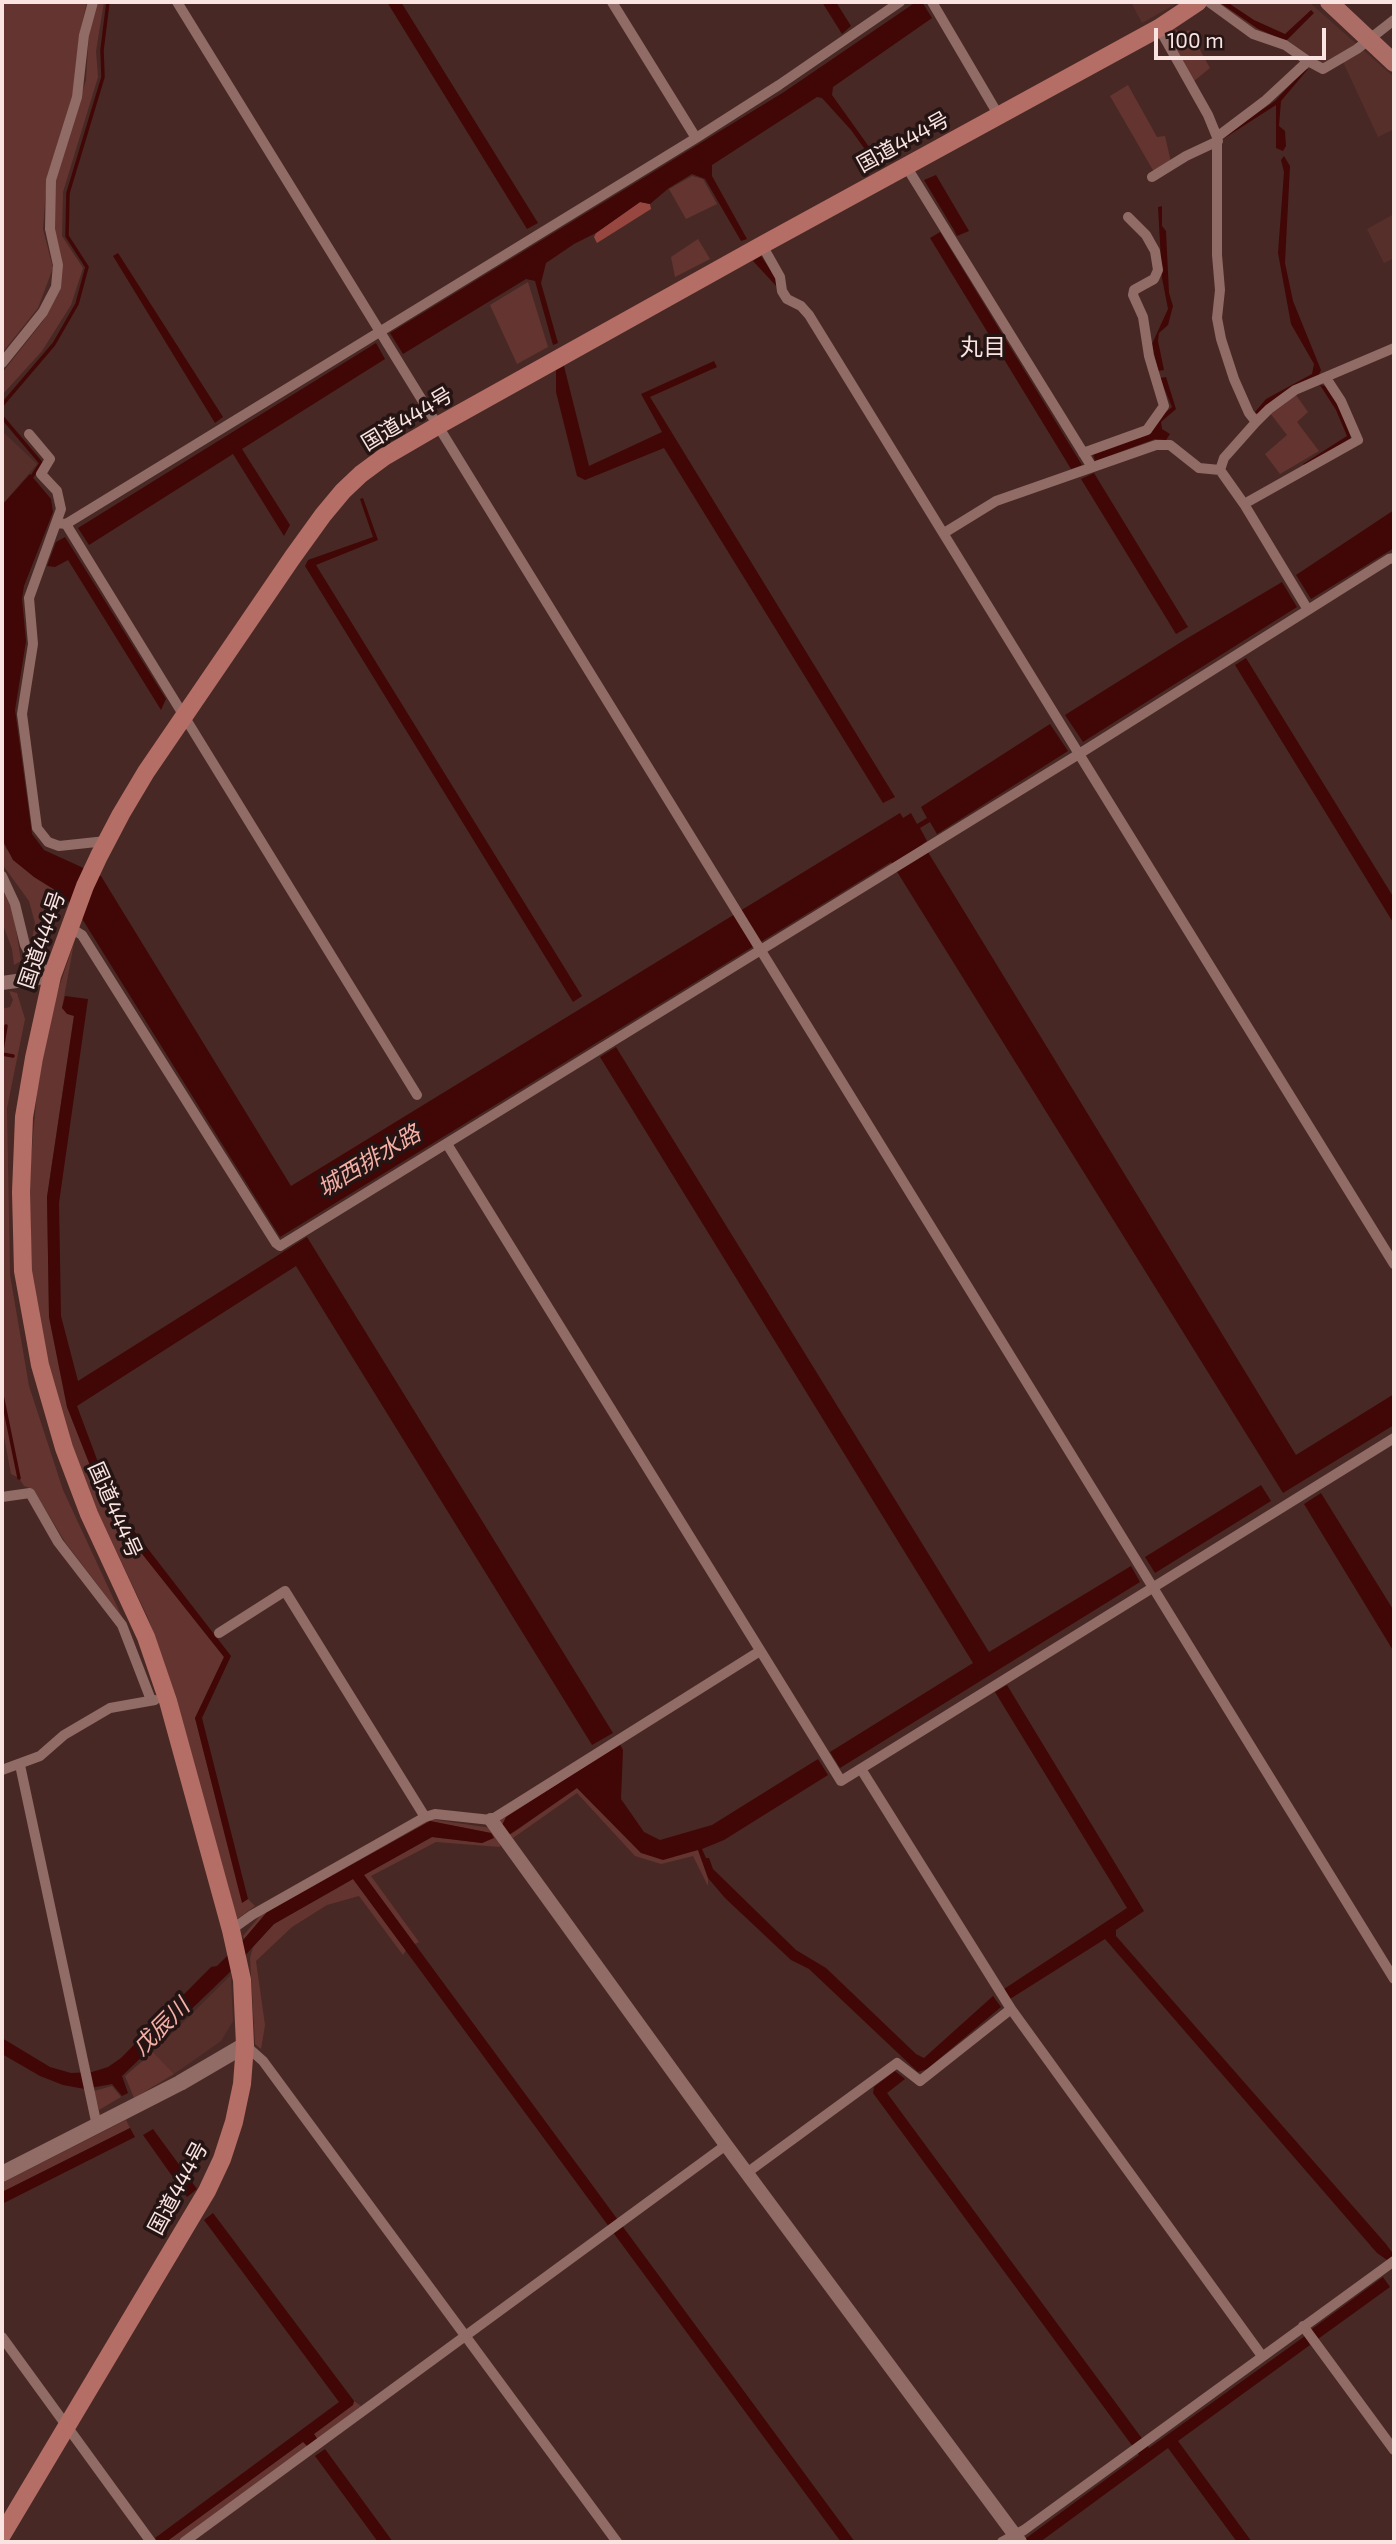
<!DOCTYPE html>
<meta charset="utf-8">
<style>
body{margin:0}
#map{position:relative;width:1396px;height:2544px;overflow:hidden;background:#482824;font-family:"Exo 2",sans-serif}
canvas{display:block}
.frame{position:absolute;inset:0;border:4px solid #fae4e1;pointer-events:none}
.scale{position:absolute;left:1154px;top:28px;width:172px;height:32px;box-sizing:border-box;border:4px solid #fae4e1;border-top:0;padding-left:9px;font-size:21px;line-height:24px;white-space:nowrap;color:#fae4e1;-webkit-text-stroke:5px #241514;paint-order:stroke}
</style>
<div id="map">
<canvas width="1396" height="2544"></canvas>
<div class="frame"></div>
<div class="scale">100 m</div>
</div>
<script>
const c = document.querySelector('canvas').getContext('2d');
c.lineJoin = 'round';
function paint(path, color) {
  c.fillStyle = color;
  c.fill(path, 'evenodd');
}
function shape(rows) {
  const path = new Path2D();
  for (const r of rows) {
    path.moveTo(r[0], r[1]);
    for (let i = 2; i < r.length; i += 2) path.lineTo(r[i], r[i + 1]);
  }
  return path;
}
function trace(path, color, width, dash) {
  c.strokeStyle = color;
  c.lineWidth = width;
  c.lineCap = dash ? 'butt' : 'round';
  c.setLineDash(dash || []);
  c.stroke(path);
}
function label(font, color, halo, rows, align = 'center') {
  c.font = font + ' "Exo 2","Noto Sans JP",sans-serif';
  c.lineWidth = 7;
  c.setLineDash([]);
  c.textBaseline = 'middle';
  c.strokeStyle = halo;
  c.fillStyle = color;
  for (const [text, x, y, turn = 0] of rows) {
    c.save();
    c.translate(x, y);
    c.rotate((+turn || 0) * Math.PI / 180);
    c.textAlign = isNaN(turn) ? turn : align;
    if (halo) c.strokeText(text, 0, 0);
    c.fillText(text, 0, 0);
    c.restore();
  }
}
paint(shape([
 [1131,2,1179,2,1142,23],
 [1221,2,1309,2,1394,77,1394,129,1378,137,1343,62,1327,69,1256,32,1219,4],
 [1394,214,1394,258,1384,263,1367,229],
 [2,431,37,464,2,505],
 [231,1975,233,2021,221,2041,174,2074,153,2052]
]), '#562f2b');
paint(shape([
 [2,2,87,2,80,31,73,93,47,176,43,229,53,268,38,308,2,353],
 [96,2,104,2,96,51,98,77,63,192,62,236,83,268,71,305,42,351,2,395,2,373,43,321,60,290,53,228,54,182,86,80,89,31],
 [1176,29,1180,35,1189,30,1210,68,1194,81,1168,34],
 [1128,85,1157,137,1165,136,1171,162,1154,172,1110,96],
 [692,176,703,179,717,204,686,219,669,189],
 [698,239,710,259,675,277,671,257],
 [528,282,548,347,517,364,490,305],
 [1296,395,1308,412,1297,422,1319,451,1280,474,1265,454,1287,435,1270,413],
 [2,839,6,849,34,877,63,895,37,951,31,944,35,923,29,901,2,864],
 [2,889,13,911,21,961,14,965,12,949,2,922],
 [74,943,62,1008,74,1015,47,1197,49,1317,67,1407,108,1511,224,1657,195,1718,243,1902,248,1899,255,1906,236,1920,176,1696,148,1618,93,1502,70,1442,48,1367,32,1275,29,1180,37,1092,52,1008],
 [9,991,17,993,25,1019,7,1108,10,1275,29,1386,63,1490,122,1617,65,1542,33,1489,24,1486,19,1478,11,1474,2,1426,2,1009,10,1007,13,1000],
 [620,1741,510,1835,577,1788,641,1853,698,1850,708,1878,708,1886,693,1856,661,1864,635,1856,577,1793,513,1838,496,1820],
 [430,1819,491,1828,501,1842,500,1847,436,1842,371,1876,419,1942,415,1944,364,1875,432,1837,482,1843,494,1837,491,1833,430,1821,267,1912,244,1939,243,1936,265,1910],
 [353,1879,406,1950,403,1955,359,1896,327,1905,292,1927,256,1961,265,2025,261,2049,255,2044,250,1958,253,1947,274,1924],
 [153,2052,174,2074,134,2098,125,2076],
 [112,2086,121,2097,99,2110,94,2091],
 [126,2120,130,2128,2,2192,2,2183],
 [354,2401,361,2406,318,2440,314,2434,353,2405],
 [304,2441,308,2447,176,2542,166,2542]
]), '#643530');
paint(shape([
 [640,202,650,204,651,209,597,243,594,237,596,233]
]), '#974740');
paint(shape([
 [387,2,401,2,538,223,527,229],
 [822,2,836,2,851,26,842,34],
 [916,2,922,2,932,18,833,87,832,95,882,165,877,166,851,130,822,98,817,97,712,165,712,176,747,239,741,241,705,179,692,174,669,188,650,204,640,202,596,233,574,244,546,263,541,283,558,343,553,345,535,281,526,279,403,354,390,333,784,92],
 [1219,2,1227,2,1254,20,1285,34,1311,10,1314,13,1286,41,1258,29],
 [1305,69,1308,69,1281,101,1279,126,1285,131,1286,146,1283,151,1276,148,1276,105,1223,139,1224,136,1275,101],
 [1284,156,1290,166,1285,263,1293,301,1321,370,1318,377,1258,414,1255,412,1266,399,1312,374,1314,364,1291,324,1278,253,1284,172,1281,160],
 [936,175,969,231,957,236,954,230,924,180],
 [1162,206,1162,226,1166,231,1169,293,1173,306,1168,325,1159,333,1158,341,1164,370,1158,371,1152,344,1168,309,1162,278,1158,207],
 [940,232,1082,465,1071,469,930,238],
 [118,253,223,417,215,423,113,256],
 [761,256,777,280,778,288,753,261],
 [376,343,385,359,242,449,290,525,284,536,233,454,89,545,78,528],
 [714,361,717,367,650,397,895,797,883,803,664,448,585,480,577,476,556,392,556,370,564,366,589,466,662,432,641,394],
 [1166,377,1176,409,1161,422,1162,429,1170,434,1166,440,1155,439,1095,461,1093,454,1151,433,1157,420,1172,407,1160,378],
 [1320,385,1325,386,1341,411,1351,438,1305,466,1303,464,1347,436,1336,410],
 [1094,473,1188,627,1176,634,1081,479],
 [30,474,51,499,53,512,24,586,22,599,26,641,15,710,32,834,44,850,101,876,291,1186,900,813,903,818,911,813,917,824,927,818,921,807,1050,724,1068,751,937,834,930,822,920,828,927,841,923,844,1296,1455,1394,1394,1394,1425,1283,1493,891,862,280,1237,81,917,63,895,34,877,13,860,2,839,2,548,4,540,2,505],
 [363,498,378,540,316,565,582,996,573,1002,305,566,308,560,373,537,360,499],
 [1394,510,1394,548,1311,599,1296,575],
 [65,537,166,699,161,710,68,560,55,567,47,566,56,542],
 [1282,582,1297,607,1083,742,1065,715,1186,639],
 [1246,658,1394,898,1394,924,1235,665],
 [65,996,88,999,59,1203,61,1316,78,1381,307,1237,613,1733,592,1745,296,1266,77,1406,114,1505,231,1656,202,1718,248,1899,242,1903,195,1718,224,1657,108,1511,67,1407,49,1317,47,1197,74,1016,67,1014,62,1008],
 [616,1047,989,1652,1131,1566,1140,1582,840,1768,830,1752,973,1663,600,1057],
 [1261,1485,1271,1501,1155,1573,1145,1557],
 [1321,1493,1394,1611,1394,1652,1304,1504],
 [1007,1685,1144,1911,1116,1930,1116,1936,1386,2244,1394,2255,1387,2260,1377,2253,1105,1939,1010,1999,1004,1989,1127,1908,995,1692],
 [620,1744,623,1750,621,1799,644,1832,660,1840,712,1825,818,1759,828,1775,724,1840,702,1849,706,1858,709,1858,713,1869,796,1950,826,1968,916,2054,924,2058,993,1996,1001,2007,927,2069,918,2072,809,1969,791,1960,725,1898,708,1878,698,1850,663,1860,641,1853,577,1788,509,1835,502,1825,506,1817],
 [430,1821,491,1833,494,1838,482,1843,432,1837,364,1875,855,2542,841,2542,353,1879,274,1924,229,1973,122,2076,128,2093,122,2096,112,2084,85,2089,63,2085,40,2076,2,2054,2,2038,50,2067,71,2073,92,2072,108,2067,121,2058,211,1967,217,1966,244,1939,267,1912],
 [895,2071,905,2079,887,2093,1149,2448,1312,2331,1312,2329,1383,2277,1390,2287,1318,2339,1316,2336,1308,2341,1310,2345,1178,2441,1252,2542,1237,2542,1168,2448,1040,2542,1028,2542,1025,2539,1139,2455,873,2093,874,2087],
 [130,2128,135,2137,2,2204,2,2192],
 [153,2129,197,2189,187,2197,143,2135],
 [213,2213,354,2401,353,2405,314,2434,318,2440,308,2447,303,2442,166,2542,158,2542,155,2538,339,2402,204,2220],
 [325,2449,393,2542,378,2542,315,2456]
]), '#400706');
trace(shape([
 [2,405,54,344,77,304,87,267,67,236,68,193,103,77,102,50,108,2],
 [2,417,41,463,31,478],
 [2,1050,6,1026],
 [2,1054,13,1056],
 [2,1395,19,1478]
]), '#400706', 3.5);
trace(shape([
 [177,2,1394,1979],
 [612,2,696,138],
 [932,2,999,116],
 [1209,2,1253,34,1285,45,1308,61,1266,100,1217,137],
 [1159,28,1208,115,1217,137,1217,255,1220,290,1217,318,1221,339,1234,379,1249,413,1256,422],
 [1308,61,1323,69,1357,49,1394,20],
 [906,166,1092,467],
 [1152,177,1186,156,1218,141],
 [762,245,780,277,782,291,787,299,801,306,809,315,1079,754,1389,559,1394,558],
 [2,363,43,312,56,287,58,265,50,229,51,180,77,97,84,35,93,2],
 [29,434,50,459,41,474,57,491,61,509,29,598,33,644,22,714,37,828,48,842,59,846,106,841],
 [1083,453,1147,430,1164,406,1149,356,1143,317,1133,295,1134,290,1154,279,1158,270,1155,251,1146,235,1128,217],
 [1244,504,1358,440,1341,401,1326,378],
 [57,523,66,524,696,138,779,85,900,2],
 [66,524,417,1095],
 [944,533,996,501,1156,445,1170,445,1199,468,1220,470],
 [1308,610,1244,504,1220,470,1224,458,1256,422,1269,409,1295,390,1394,348],
 [2,876,15,904,25,945,33,960,52,976],
 [69,927,82,935,276,1243,280,1246,1079,754,1394,1264],
 [447,1144,841,1781,1394,1438],
 [2,1497,30,1493,58,1542,122,1625,151,1700],
 [219,1633,285,1591,425,1817],
 [20,1765,97,2126],
 [861,1769,1011,2009,1262,2356],
 [2,1770,40,1756,64,1735,110,1708,155,1700],
 [231,1930,252,1915,425,1817,435,1814,491,1820,760,1651],
 [245,2045,263,2061,617,2542],
 [748,2172,897,2063,920,2081,1011,2009],
 [1303,2326,1394,2450],
 [2,2337,151,2542],
 [184,2542,726,2145],
 [1002,2542,1024,2530,1394,2261]
]), '#916b66', 10);
trace(shape([
 [2,983,52,976],
 [491,1820,726,2145,1020,2542]
]), '#916b66', 14);
trace(shape([
 [2,2174,180,2083,245,2045]
]), '#916b66', 16);
trace(shape([
 [1329,2,1394,63]
]), '#ab6d65', 18);
trace(shape([
 [2,2535,207,2191,222,2159,234,2122,242,2084,245,2045,242,1980,231,1930,168,1701,146,1637,89,1514,64,1448,40,1365,23,1271,21,1192,24,1117,34,1058,52,976,85,886,99,856,121,814,146,772,292,558,323,515,343,491,361,474,384,457,439,425,762,245,1159,28,1198,2]
]), '#b46e65', 18);
label('21px', '#fae4e1', '#241514', [
 ["国道444号",903,142,-29],
 ["国道444号",407,419,-31],
 ["国道444号",42,940,-71],
 ["国道444号",115,1510,66],
 ["国道444号",178,2188,-62]
]);
label('23px', '#fae4e1', '#241514', [
 ["丸目",983,347]
]);
label('italic 23px', '#f5afa6', '#241514', [
 ["城西排水路",369,1161,-31],
 ["戊辰川",161,2027,-45]
]);
</script>
